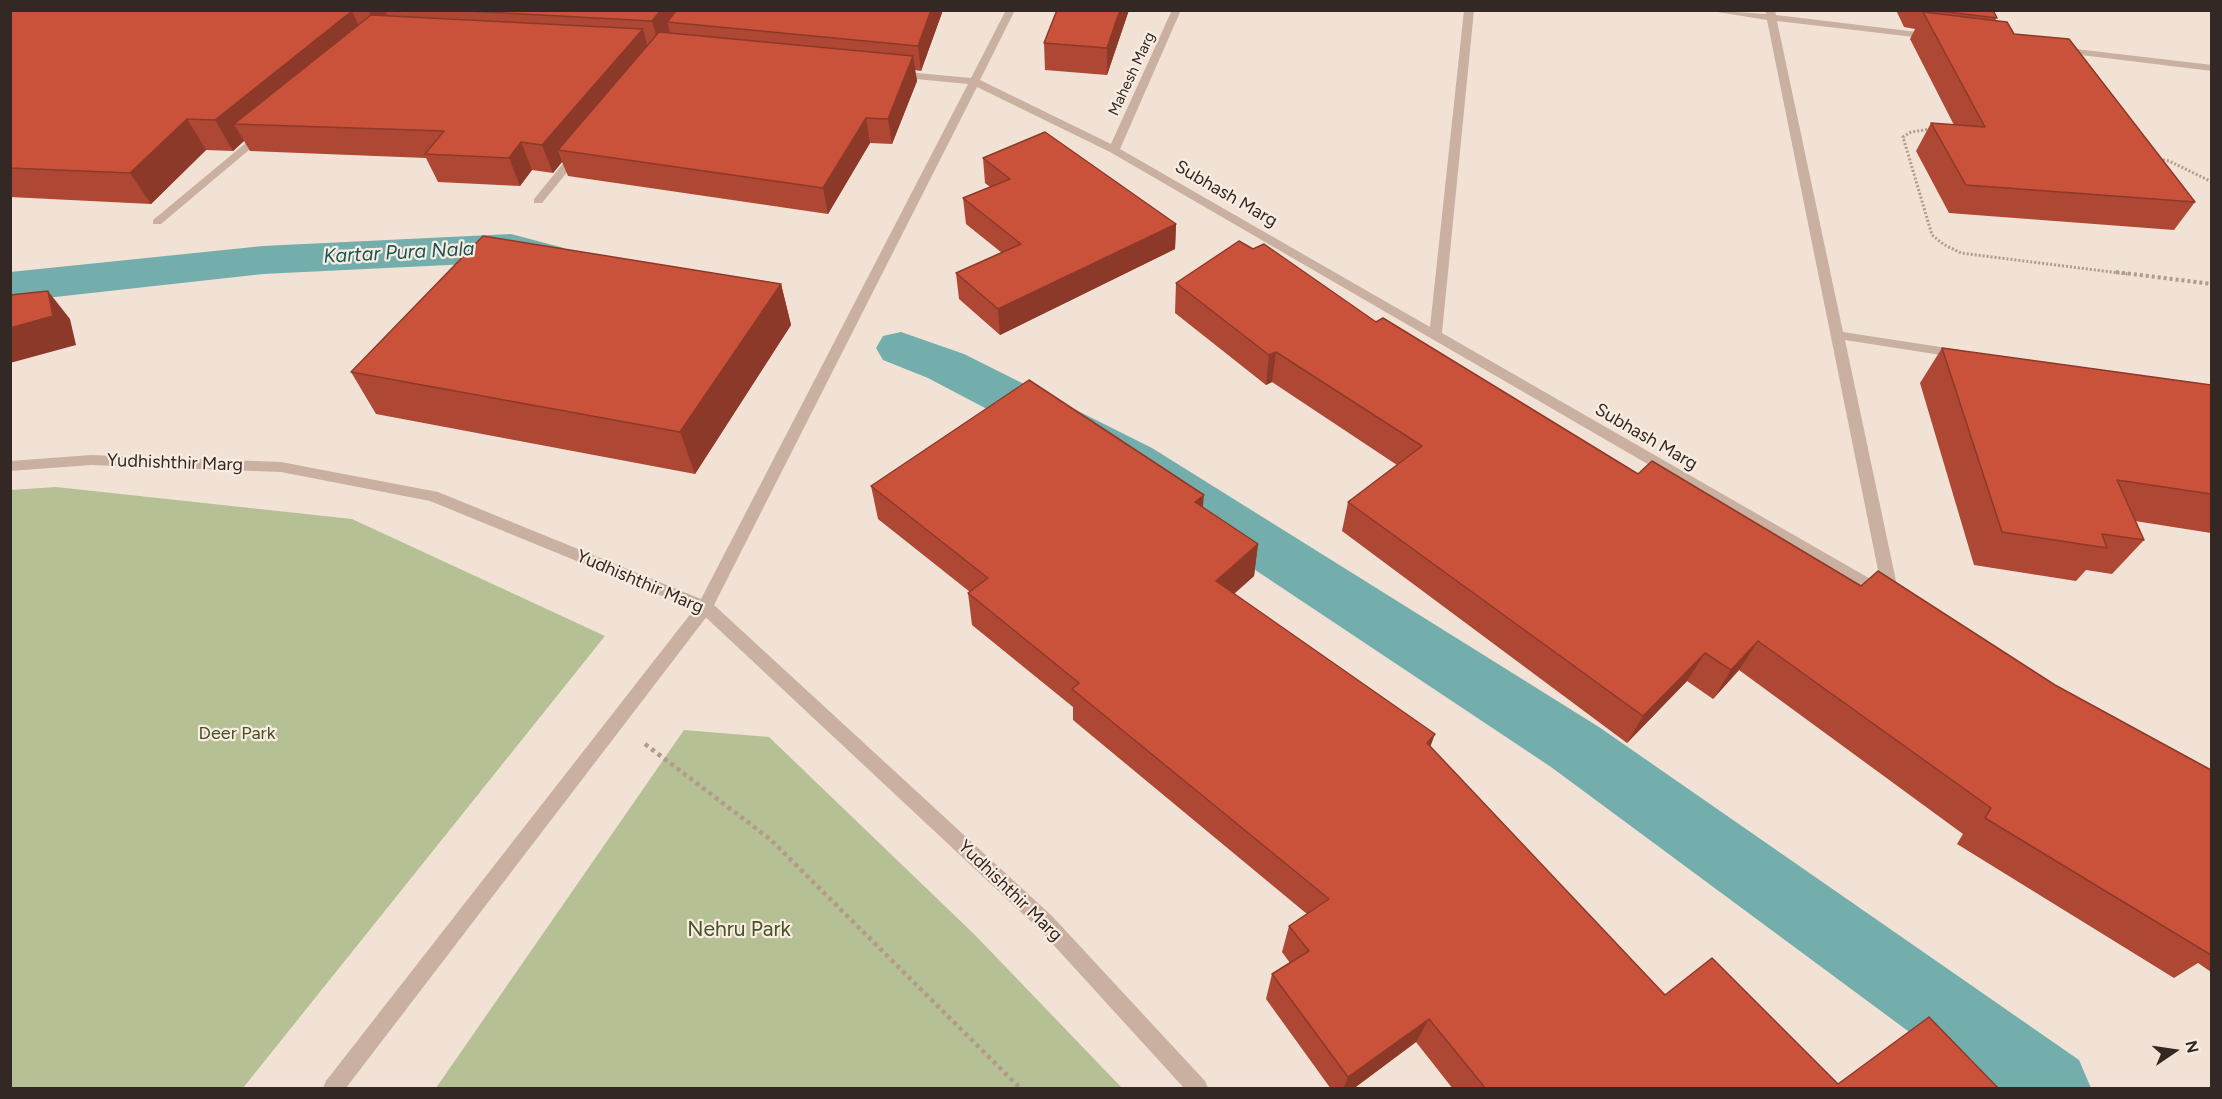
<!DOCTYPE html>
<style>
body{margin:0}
#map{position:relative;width:2222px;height:1099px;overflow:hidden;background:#f1e2d5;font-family:Figtree,sans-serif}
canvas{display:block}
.frame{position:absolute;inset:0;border:12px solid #332824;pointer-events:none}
.north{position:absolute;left:2144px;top:1021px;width:60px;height:60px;-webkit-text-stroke:4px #f9ece1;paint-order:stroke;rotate:77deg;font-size:16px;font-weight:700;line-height:24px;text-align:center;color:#332824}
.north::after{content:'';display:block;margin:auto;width:21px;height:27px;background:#332824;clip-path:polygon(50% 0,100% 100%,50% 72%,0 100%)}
</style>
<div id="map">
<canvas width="2222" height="1099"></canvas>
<div class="frame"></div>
<div class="north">N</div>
</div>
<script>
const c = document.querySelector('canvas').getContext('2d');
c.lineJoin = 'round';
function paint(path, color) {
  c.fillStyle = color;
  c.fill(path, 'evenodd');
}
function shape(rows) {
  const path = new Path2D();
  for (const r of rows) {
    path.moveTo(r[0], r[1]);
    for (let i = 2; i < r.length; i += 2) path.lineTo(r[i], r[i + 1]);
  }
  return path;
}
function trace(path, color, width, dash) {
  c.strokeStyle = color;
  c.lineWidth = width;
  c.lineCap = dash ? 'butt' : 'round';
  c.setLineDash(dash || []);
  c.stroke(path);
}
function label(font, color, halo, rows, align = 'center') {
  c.font = font + ' Figtree,sans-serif';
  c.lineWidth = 4.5;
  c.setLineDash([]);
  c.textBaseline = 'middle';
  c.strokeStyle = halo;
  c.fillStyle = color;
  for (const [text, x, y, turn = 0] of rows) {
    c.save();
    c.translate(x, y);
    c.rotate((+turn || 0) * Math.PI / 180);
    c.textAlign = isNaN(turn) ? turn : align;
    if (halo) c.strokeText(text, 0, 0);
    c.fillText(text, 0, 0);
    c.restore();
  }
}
paint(shape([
 [56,487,352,519,605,636,243,1088,11,1088,11,490],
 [684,730,769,737,975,935,1122,1088,436,1088]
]), '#b5c095');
paint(shape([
 [511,234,564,248,571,258,564,268,548,272,510,262,263,274,10,302,10,272,263,246,511,234],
 [901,332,964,354,1152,448,1599,727,2079,1060,2091,1088,1985,1088,1551,767,1114,476,928,378,883,360,876,348,883,336,901,332]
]), '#74aeac');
trace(shape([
 [1931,129,1911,132,1903,137,1932,235,1943,244,1961,253,2128,274],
 [2159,159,2169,161,2212,182]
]), '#b49a8c', 3, [2, 2]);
trace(shape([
 [2116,272,2212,284]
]), '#b49a8c', 4, [3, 3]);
trace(shape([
 [645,744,770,839,1020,1088]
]), '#b49a8c', 4.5, [4, 4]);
paint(shape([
 [705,601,711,603,713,607,711,611,346,1088,323,1088,326,1081,699,603,705,601]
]), '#c9b0a1');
paint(shape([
 [1006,10,1015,10,980,80,1111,144,1172,10,1181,10,1120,149,1430,327,1464,10,1474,10,1442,333,1881,585,1767,20,1705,10,1766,14,1765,10,1775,10,1776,15,1934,34,1936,36,1931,39,1777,21,1843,332,1960,350,1966,354,1960,358,1845,340,1899,595,1896,599,1891,601,1884,597,1875,596,1110,152,977,87,714,605,1052,916,1205,1081,1208,1088,1184,1088,1038,928,699,611,430,501,281,472,91,465,10,471,10,461,91,455,281,462,438,492,701,599,968,84,895,77,890,74,895,71,971,78,1006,10],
 [2059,47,2212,65,2212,71,2056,52,2056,48,2059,47],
 [259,132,268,134,161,224,153,224,153,220,259,132],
 [578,149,583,152,582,154,542,203,534,203,534,199,574,150,578,149]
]), '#c9b0a1');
paint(shape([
 [10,10,943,10,921,71,915,70,917,81,892,144,870,143,828,214,568,176,562,162,553,173,532,170,520,186,438,182,426,158,250,151,244,141,233,151,206,150,151,204,10,197],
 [1129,10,1107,75,1045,70,1044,43],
 [1896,10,1993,10,1997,18,1995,20,2014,34,2195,202,2174,230,1949,213,1916,151,1931,123,1954,125,1910,39,1915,29,1904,27],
 [983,158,1176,224,1175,249,1000,335,959,299,956,273,1002,253,966,224,963,198,990,187,985,183],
 [1176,283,1376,322,1638,474,1861,586,2055,685,2211,770,2211,972,2198,963,2174,978,1957,844,1963,834,1739,670,1713,699,1687,681,1627,743,1342,531,1348,502,1397,465,1272,382,1266,385,1175,313],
 [781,284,791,325,695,474,376,414,351,372],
 [1942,348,2211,385,2211,533,2135,521,2144,540,2112,574,2086,570,2076,581,1974,565,1920,383],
 [871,486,1203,508,1258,544,1254,576,1234,594,1430,747,1665,995,1838,1084,1999,1089,1453,1089,1416,1042,1353,1089,1331,1089,1266,999,1272,974,1290,963,1282,952,1289,926,1307,914,1073,720,1073,707,972,625,968,593,970,592,878,519]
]), '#ae4733');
paint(shape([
 [368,10,385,10,389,20,377,31],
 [661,10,689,10,667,22,670,32,659,46,652,21],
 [931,10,943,10,921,71,918,46],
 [1120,10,1129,10,1107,75,1107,48],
 [352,11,365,40,234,124,244,141,233,151,215,120],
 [643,29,650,56,558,150,562,162,553,173,542,145],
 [913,56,917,81,892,144,888,119],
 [866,118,870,143,828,214,823,188],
 [187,119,206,150,151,204,130,173],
 [521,142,532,170,520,186,509,158],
 [1176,224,1175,249,1000,335,998,309],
 [781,284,791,325,695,474,680,432],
 [48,291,70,319,76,345,10,363,10,328],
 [1276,352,1272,382,1266,385,1269,355],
 [1204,495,1201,527,1195,502],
 [1258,544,1254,576,1212,613,1216,581],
 [1758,641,1739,670,1713,699,1731,670],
 [1705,653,1687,681,1627,743,1643,716],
 [1435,734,1424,764,1427,743],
 [1429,1019,1416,1042,1353,1089,1343,1089,1348,1077]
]), '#8d3929');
const building = shape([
 [10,10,350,10,352,11,215,120,187,119,130,173,10,168,10,10],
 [448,10,661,10,652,21,448,10],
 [677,10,931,10,918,46,667,22,677,10],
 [1057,10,1120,10,1107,48,1044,43,1057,10],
 [1931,10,1993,10,1997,18,1931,10],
 [1923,12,2007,22,2014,34,2069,39,2195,202,1966,185,1931,123,1985,127,1923,12],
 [371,15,643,29,542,145,521,142,509,158,425,154,444,131,234,124,371,15],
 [659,32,913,56,888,119,866,118,823,188,558,150,659,32],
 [1045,132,1176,224,998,309,956,273,1021,244,963,198,1010,179,983,158,1045,132],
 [483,236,781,284,680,432,351,372,483,236],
 [1239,241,1253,249,1264,244,1376,322,1383,318,1638,474,1652,461,1861,586,1878,571,2055,685,2211,770,2211,955,1985,818,1991,808,1758,641,1731,670,1705,653,1643,716,1348,502,1422,446,1276,352,1269,355,1176,283,1239,241],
 [48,291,53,316,10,328,10,295,48,291],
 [1942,348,2211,385,2211,494,2117,480,2144,540,2102,534,2107,548,2002,532,1942,348],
 [1029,380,1204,495,1195,502,1258,544,1216,581,1435,734,1427,743,1665,995,1712,958,1838,1084,1929,1017,1999,1089,1486,1089,1429,1019,1348,1077,1272,974,1309,951,1289,926,1329,899,1072,689,1079,683,968,593,988,578,871,486,1029,380]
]);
paint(building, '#ca523b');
trace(building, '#8d3929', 1.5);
label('15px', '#332824', '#f9ece1', [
 ["Mahesh Marg",1132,74,-65]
]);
label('18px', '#332824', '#f9ece1', [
 ["Subhash Marg",1226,194,30],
 ["Subhash Marg",1646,437,30],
 ["Yudhishthir Marg",175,463,2],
 ["Yudhishthir Marg",640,582,23],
 ["Yudhishthir Marg",1010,891,44]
]);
label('18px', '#465227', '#f9ece1', [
 ["Deer Park",237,734]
]);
label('italic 20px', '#195554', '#f9ece1', [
 ["Kartar Pura Nala",399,253,-3]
]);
label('21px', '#465227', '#f9ece1', [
 ["Nehru Park",739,930]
]);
</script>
